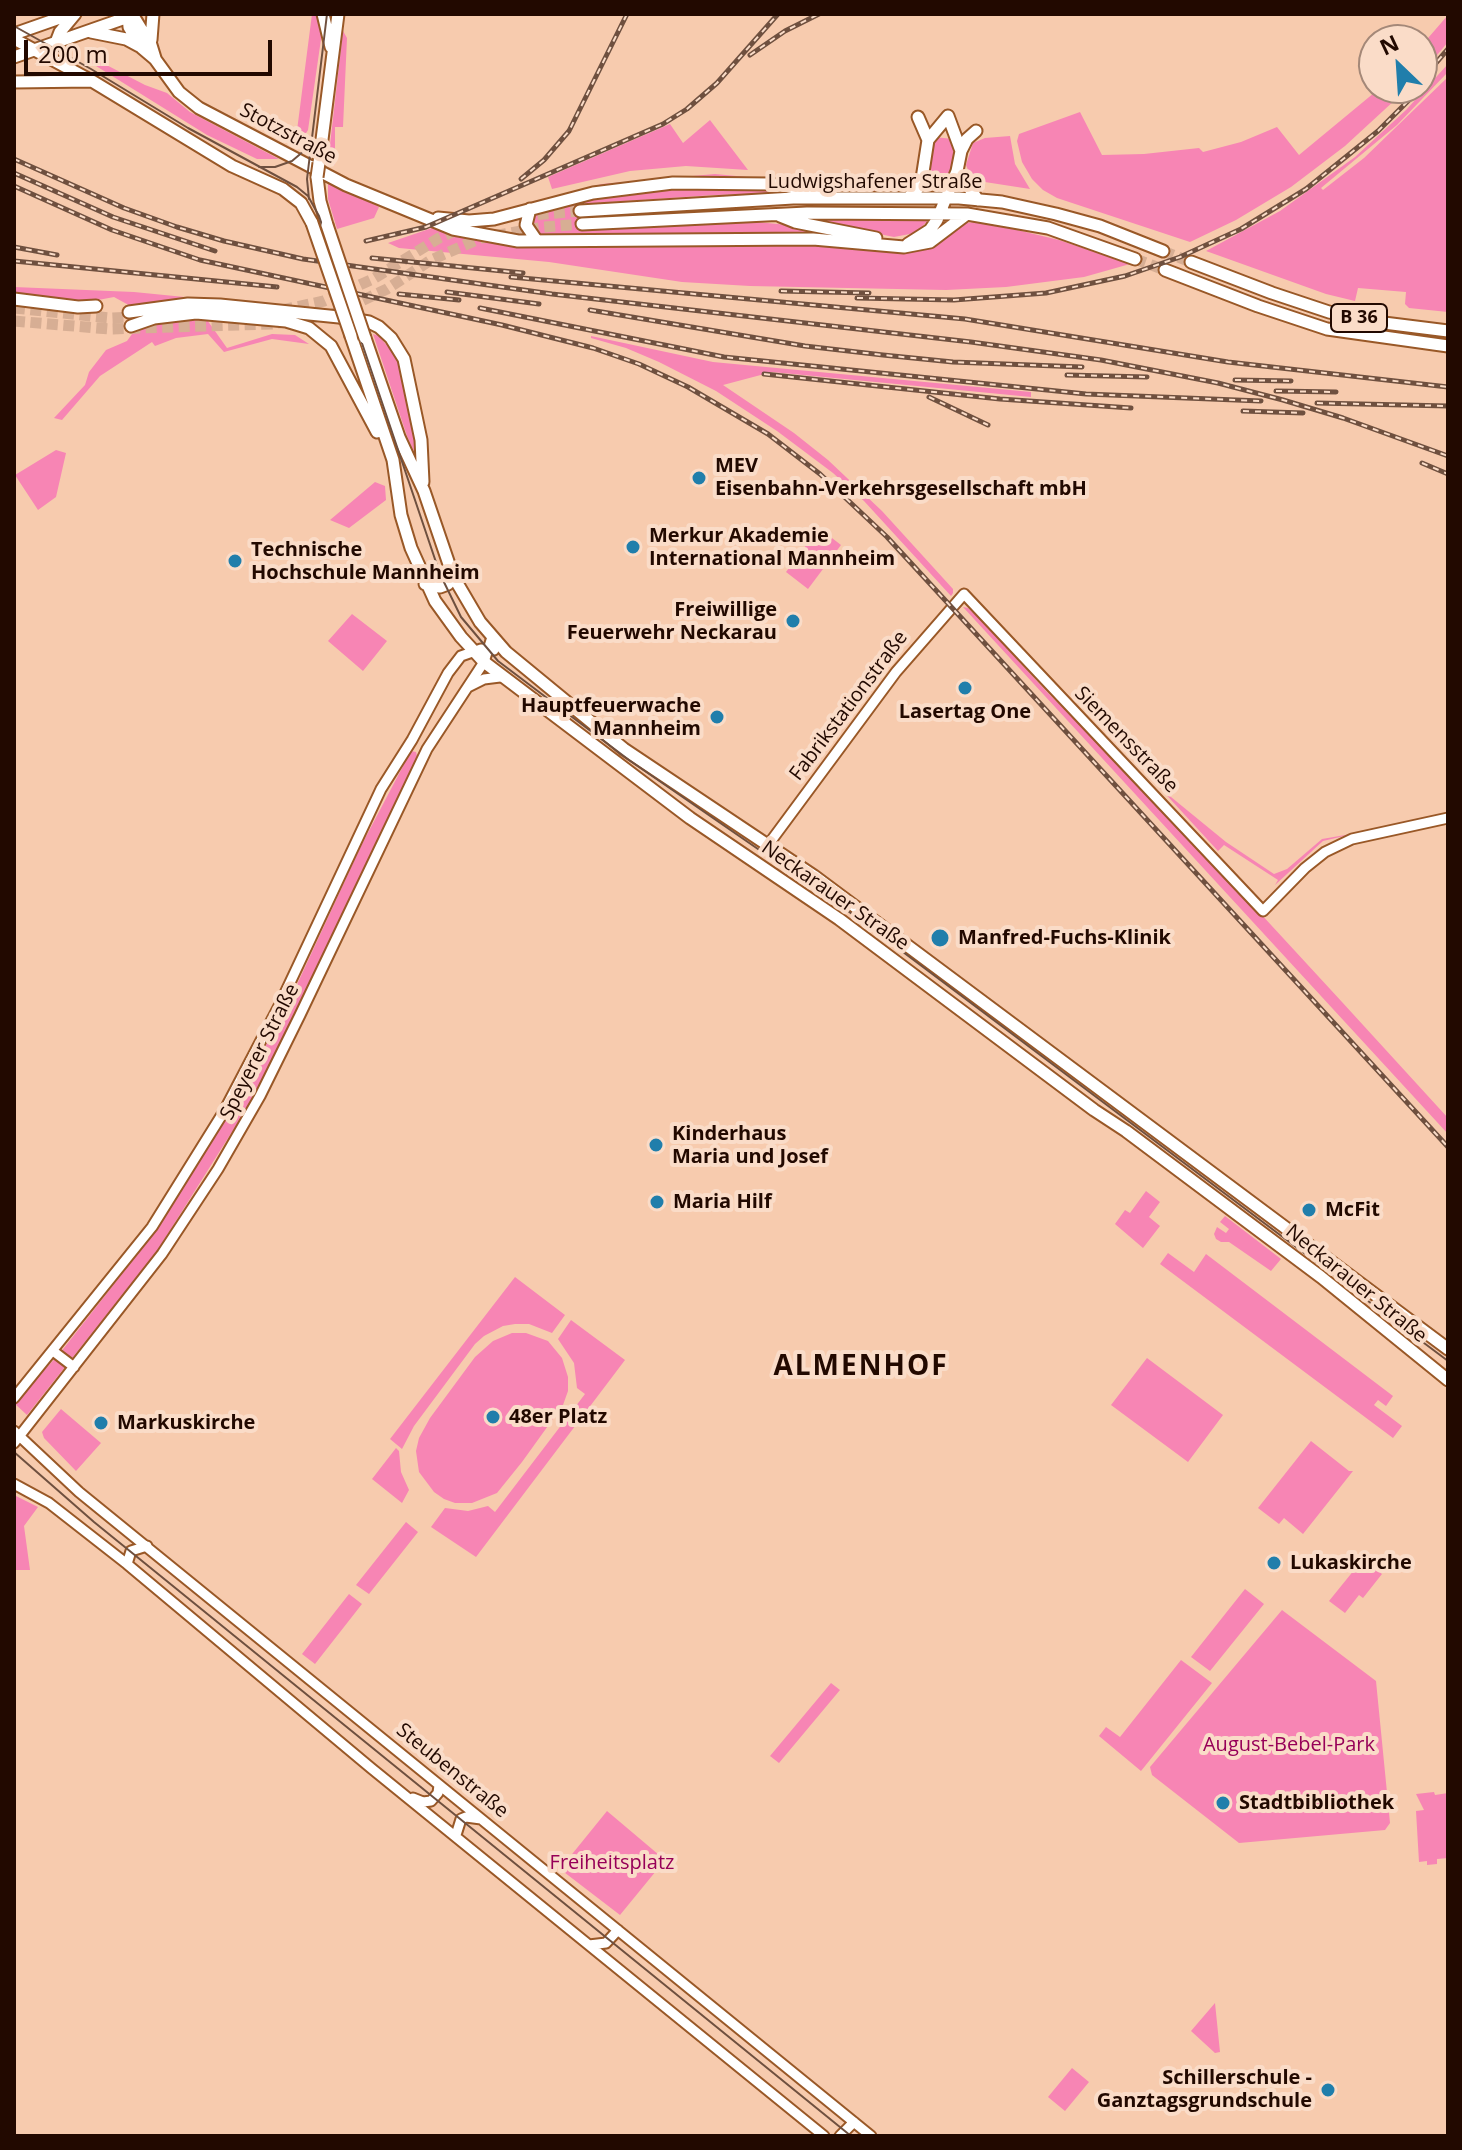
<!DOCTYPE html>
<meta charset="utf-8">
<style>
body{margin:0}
#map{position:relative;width:1462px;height:2150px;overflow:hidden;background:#f7cbae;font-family:"Open Sans",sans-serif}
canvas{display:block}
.frame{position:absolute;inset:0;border:16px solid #220900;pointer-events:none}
.north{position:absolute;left:1358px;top:24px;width:80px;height:80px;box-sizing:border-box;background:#fadcc8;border:2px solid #a48878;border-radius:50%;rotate:335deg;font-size:22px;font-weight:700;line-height:32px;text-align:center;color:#220900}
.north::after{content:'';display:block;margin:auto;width:28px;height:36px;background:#207eab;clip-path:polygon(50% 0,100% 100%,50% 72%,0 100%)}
.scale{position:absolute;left:24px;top:40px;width:248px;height:36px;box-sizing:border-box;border:4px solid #220900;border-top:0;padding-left:10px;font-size:24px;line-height:28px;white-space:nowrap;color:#220900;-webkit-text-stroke:6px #fadcc8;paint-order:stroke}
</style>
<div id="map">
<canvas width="1462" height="2150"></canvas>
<div class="frame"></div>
<div class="north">N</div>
<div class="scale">200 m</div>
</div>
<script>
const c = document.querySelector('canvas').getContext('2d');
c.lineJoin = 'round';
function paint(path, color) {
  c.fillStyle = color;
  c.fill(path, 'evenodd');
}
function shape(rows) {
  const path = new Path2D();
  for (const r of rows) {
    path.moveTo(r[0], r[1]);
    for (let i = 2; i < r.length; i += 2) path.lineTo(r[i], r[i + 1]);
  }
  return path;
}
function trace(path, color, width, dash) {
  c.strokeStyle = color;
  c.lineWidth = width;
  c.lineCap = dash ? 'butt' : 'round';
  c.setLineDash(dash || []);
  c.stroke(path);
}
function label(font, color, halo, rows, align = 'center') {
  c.font = font + ' "Open Sans",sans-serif';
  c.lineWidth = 8;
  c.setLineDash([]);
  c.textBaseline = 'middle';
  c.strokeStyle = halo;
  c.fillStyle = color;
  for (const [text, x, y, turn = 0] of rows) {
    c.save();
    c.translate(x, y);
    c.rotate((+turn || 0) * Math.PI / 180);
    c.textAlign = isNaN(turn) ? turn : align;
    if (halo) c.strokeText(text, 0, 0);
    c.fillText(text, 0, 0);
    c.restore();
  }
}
paint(shape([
 [312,14,320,14,323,25,308,130,297,147,295,146],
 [1448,15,1448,42,1422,73,1422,45],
 [343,31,347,38,343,127,335,127,335,165,328,162],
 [95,59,145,85,167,93,190,112,279,159,257,159,207,135,88,61],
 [1448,64,1448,72,1397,125,1321,188,1323,190,1364,158,1448,77,1448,312,1409,308,1405,304,1406,292,1358,288,1355,301,1326,294,1206,251,1280,211,1355,157,1406,110],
 [1380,88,1408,88,1345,146,1291,187,1236,220,1190,242,1057,198,1043,190,1032,179,1022,162,1017,141,1019,134,1080,112,1102,155,1144,154,1199,148,1203,152,1241,142,1277,127,1299,155],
 [710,120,748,170,686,166,630,171,552,189,548,177,670,124,683,143],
 [1010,136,1015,164,1030,189,972,180,966,165,973,143,985,138],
 [934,137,953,139,954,162,948,184,927,182],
 [715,174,821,184,912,187,905,192,858,192,739,178,693,178,481,215,602,184],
 [328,182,379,207,374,218,337,229,328,199],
 [745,184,796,193,715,195,580,204,583,230,746,221,799,226,845,236,545,238,530,227,532,214,621,191],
 [931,218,915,233,894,237,806,219],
 [980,221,1059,240,1130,264,1084,277,1006,287,946,290,750,286,682,282,549,262,399,248,388,243,435,227,458,237,504,245,614,246,803,243,889,251,918,250,940,242,967,223],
 [14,287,134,292,245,303,134,308,114,297,77,304,14,295],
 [205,317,227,348,272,334,295,335,309,344,272,339,224,352,208,334,176,338,155,346,152,342,100,376,62,420,54,418,85,385,89,372,106,350,127,341,137,327,147,323],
 [373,334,379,336,393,353,397,351,399,355,419,455,416,456,407,436],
 [591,336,713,362,1031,392,1031,397,772,372,723,385,794,433,828,460,882,511,953,589,953,593,951,596,864,501,833,473,777,431,716,391,659,362,626,348,591,338],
 [56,450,66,453,56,497,38,510,15,475],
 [375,482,385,486,386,500,349,528,330,520],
 [819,528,841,545,808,589,786,572],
 [963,607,968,608,978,617,1046,691,1178,824,1342,1002,1448,1118,1448,1134],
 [352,614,387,641,363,671,328,641],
 [411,751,416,752,417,756,299,1009,252,1100,157,1251,27,1415,14,1403,60,1353,155,1232,227,1117,288,1004,361,846],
 [1160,788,1226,842,1274,874,1287,869,1322,839,1357,833,1323,841,1275,885,1278,880,1224,845,1218,851],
 [1146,1191,1160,1202,1149,1217,1160,1226,1143,1248,1115,1224,1125,1210,1130,1213],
 [1225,1216,1281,1259,1271,1271,1229,1242,1221,1242,1216,1239,1214,1234,1217,1227,1226,1233,1229,1229,1220,1222],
 [1168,1253,1194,1272,1206,1254,1393,1396,1386,1406,1378,1400,1374,1405,1402,1426,1393,1438,1160,1264],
 [515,1277,565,1315,552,1333,529,1324,515,1324,503,1326,484,1336,475,1344,414,1426,402,1449,390,1439],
 [571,1320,625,1360,476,1557,431,1527,445,1508,468,1511,488,1506,495,1512,585,1394,577,1388,574,1363,558,1339],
 [512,1333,526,1333,548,1341,562,1358,568,1377,568,1391,563,1405,522,1462,497,1493,472,1503,455,1503,444,1499,434,1492,419,1472,416,1451,419,1438,430,1418,475,1357,493,1341],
 [1147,1358,1223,1415,1188,1462,1111,1405],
 [61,1409,101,1443,76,1471,44,1438,42,1432],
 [1311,1441,1349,1471,1353,1471,1303,1534,1284,1518,1279,1524,1258,1508],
 [396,1448,399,1451,401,1472,409,1490,402,1503,372,1479],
 [14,1495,38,1507,24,1526,30,1570,14,1570],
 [406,1522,418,1532,369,1594,356,1585],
 [1363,1559,1382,1574,1363,1598,1359,1595,1345,1613,1329,1601],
 [1245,1589,1264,1604,1210,1671,1191,1657],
 [349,1594,362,1604,315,1664,302,1654],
 [1282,1610,1376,1681,1390,1823,1385,1830,1239,1843,1152,1775,1150,1767],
 [1181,1660,1212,1683,1141,1771,1099,1736,1106,1727,1120,1737],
 [831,1683,840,1690,779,1763,770,1756],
 [1434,1792,1435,1795,1448,1793,1448,1858,1437,1859,1437,1864,1427,1865,1427,1861,1419,1862,1416,1811,1424,1810,1416,1794],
 [607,1811,665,1860,620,1915,560,1869],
 [1215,2003,1220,2052,1215,2053,1191,2031],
 [1072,2068,1089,2082,1065,2111,1048,2097]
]), '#f785b4');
trace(shape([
 [521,216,580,211],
 [1163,251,1191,262],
 [1135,259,1165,270],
 [14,308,110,318,153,316],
 [282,310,324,301,373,279,439,238,461,228],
 [333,314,387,289,431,260,481,238,544,227,582,224],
 [14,321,109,329,272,324,316,317]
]), '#d7ae94', 11, [11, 5.5]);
const minor = shape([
 [468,687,484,679,500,677],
 [768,845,896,672,964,594,1263,911,1305,868,1325,852,1352,839,1448,818],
 [53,1351,74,1367],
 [14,1398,152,1227,223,1113,279,1006,381,789,412,740,448,673,461,656,481,649,494,650],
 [14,1431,79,1492,871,2136],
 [14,1443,162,1254,218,1169,260,1096,300,1015,427,749,484,662,492,637],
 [14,1484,49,1503,127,1564,371,1768,824,2136],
 [127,1564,131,1551,147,1546],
 [413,1798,423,1802,431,1801,438,1793,439,1785],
 [456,1835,461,1819,466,1817,481,1819],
 [589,1945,606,1943,618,1930],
 [840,2136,854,2122]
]);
const major = shape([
 [128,14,129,27,142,48,155,59,179,92,199,108,346,185,453,229,518,241,813,239,904,247,930,242,967,214],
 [132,14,151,45,155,58],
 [323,14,331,47],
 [91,32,126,39,139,46],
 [14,34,71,14],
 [14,39,92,81,232,166,283,189,301,203,312,223],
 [151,40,153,14],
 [55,45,60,32,75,14],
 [14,57,134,15],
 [14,82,91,81],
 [918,117,928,140],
 [319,163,338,14],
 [957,171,978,200],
 [317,177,320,201,327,225],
 [909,197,921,185,928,140,948,116,961,151],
 [530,209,526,225,537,241],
 [580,211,793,198,959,198,1002,202,1056,214,1100,226,1163,251],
 [780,216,795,222,876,238],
 [438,218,469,221,494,219,593,193,673,183,770,184,811,190,823,195],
 [582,224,807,213,967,214,1048,228,1135,259],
 [908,244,930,230,937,220,957,171,961,151,967,139,976,131],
 [1191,262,1272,293,1329,312,1376,322,1448,331],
 [1165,270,1258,306,1327,329,1448,346],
 [14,299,78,307,96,306],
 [129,312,188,304,220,305,339,317,369,322,379,327,391,338,404,359,421,440,423,482],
 [131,326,154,318,196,313,286,321,309,328,331,346,377,432],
 [351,336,393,460,401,515,411,548,435,601,461,637,484,662,690,818,839,919,1094,1110,1126,1131,1321,1277,1448,1380],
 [365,338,399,437,424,491,453,576,480,622,506,652,624,749,814,876,1448,1349],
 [425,584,440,587,448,584,453,576]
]);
trace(minor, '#995827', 13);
trace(major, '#995827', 15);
trace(minor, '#fff', 9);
trace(major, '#fff', 11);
trace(shape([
 [14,26,91,69,188,128,297,187,308,196,319,216,440,574,461,617,498,661,629,760,855,916,1448,1361],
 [259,167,275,167,292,161,305,150,312,139],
 [309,199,307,179,327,14],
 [14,1452,94,1522,851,2136]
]), '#6f503f', 2);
const rail = shape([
 [750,55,785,31,819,14],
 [1422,79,1448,49],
 [14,159,124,208,177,227,224,241,303,259,552,294,971,342,1101,360,1218,383,1283,400,1343,418,1448,456],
 [14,173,113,217,215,251],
 [521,179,544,160,569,131,627,14],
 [14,186,112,230,200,260,502,325,593,348,639,364,688,387,768,434,820,474,887,537,1448,1147],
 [366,241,426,227,663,124,687,109,717,83,778,14],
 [14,247,57,255],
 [372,258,523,273],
 [14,261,277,287],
 [511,277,965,319,1228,362,1448,387],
 [781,291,869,293],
 [447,292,539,304],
 [399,294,459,300],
 [857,298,954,300,1046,293,1125,276,1180,257,1241,229,1306,189,1378,131,1421,88],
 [480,308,724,357,1086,394,1261,401],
 [590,310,805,346,883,355,953,362,1082,367],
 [764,374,1000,399,1131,408],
 [1067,375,1147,377],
 [1235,380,1291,381],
 [1276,391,1336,392],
 [929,397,988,425],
 [1317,403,1448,406],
 [1243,411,1303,413],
 [1422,463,1448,474]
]);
trace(rail, '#6f503f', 5);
trace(rail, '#fadcc8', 2, [6]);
const majorBridge = shape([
 [317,177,319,163],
 [312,223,351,336],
 [327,225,365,338]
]);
trace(majorBridge, '#995827', 15, []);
trace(majorBridge, '#fff', 11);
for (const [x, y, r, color] of [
 [699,478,8,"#207eab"],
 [633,547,8,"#207eab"],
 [235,561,8,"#207eab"],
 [793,621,8,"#207eab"],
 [965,688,8,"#207eab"],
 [717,717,8,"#207eab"],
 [940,938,10,"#207eab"],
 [656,1145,8,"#207eab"],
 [657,1202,8,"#207eab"],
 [1309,1210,8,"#207eab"],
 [493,1417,8,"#207eab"],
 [101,1423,8,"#207eab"],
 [1274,1563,8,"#207eab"],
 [1223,1803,8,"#207eab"],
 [1328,2090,8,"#207eab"]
]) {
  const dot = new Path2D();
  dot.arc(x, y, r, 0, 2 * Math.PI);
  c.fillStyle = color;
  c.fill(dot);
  trace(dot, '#fadcc8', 3);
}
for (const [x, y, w] of [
 [1359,318,56]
]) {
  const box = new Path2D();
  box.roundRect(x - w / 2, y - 14, w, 28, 6);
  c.fillStyle = '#fadcc8';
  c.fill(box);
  trace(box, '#220900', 2);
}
label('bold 18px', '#220900', null, [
 ["B 36",1359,318]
]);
label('20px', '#220900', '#fadcc8', [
 ["Stotzstraße",288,134,28],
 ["Ludwigshafener Straße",875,182],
 ["Fabrikstationstraße",849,706,-53],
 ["Siemensstraße",1126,740,46],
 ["Neckarauer Straße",835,896,35],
 ["Speyerer Straße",260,1052,-63],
 ["Neckarauer Straße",1356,1284,39],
 ["Steubenstraße",452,1771,39]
]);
label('bold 20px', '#220900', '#fadcc8', [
 ["MEV",715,466],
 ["Eisenbahn-Verkehrsgesellschaft mbH",715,489],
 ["Merkur Akademie",649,536],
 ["International Mannheim",649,559],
 ["Technische",251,550],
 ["Hochschule Mannheim",251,573],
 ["Freiwillige",777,610,"right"],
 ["Feuerwehr Neckarau",777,633,"right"],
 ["Hauptfeuerwache",701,706,"right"],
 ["Mannheim",701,729,"right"],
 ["Lasertag One",965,712,"center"],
 ["Manfred-Fuchs-Klinik",958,938],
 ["Kinderhaus",672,1134],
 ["Maria und Josef",672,1157],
 ["Maria Hilf",673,1202],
 ["McFit",1325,1210],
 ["48er Platz",509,1417],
 ["Markuskirche",117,1423],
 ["Lukaskirche",1290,1563],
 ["Stadtbibliothek",1239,1803],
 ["Schillerschule -",1312,2078,"right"],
 ["Ganztagsgrundschule",1312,2101,"right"]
], 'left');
label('20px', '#970058', '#fadcc8', [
 ["August-Bebel-Park",1289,1745],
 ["Freiheitsplatz",612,1863]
]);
c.letterSpacing = '2px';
label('bold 28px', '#220900', '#fadcc8', [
 ["ALMENHOF",861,1367]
]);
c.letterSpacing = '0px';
</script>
